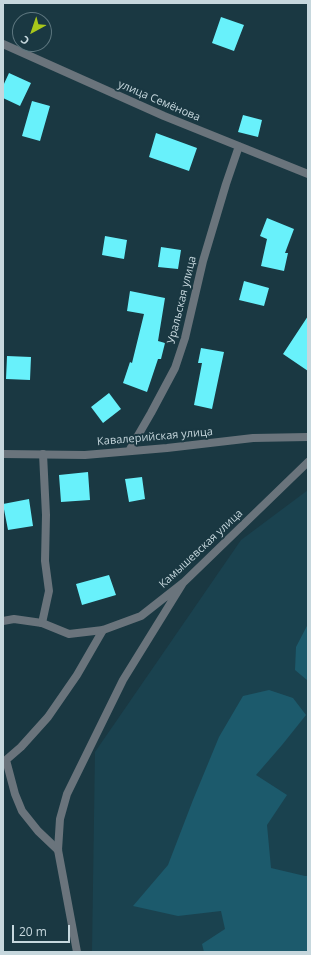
<!DOCTYPE html>
<meta charset="utf-8">
<style>
body{margin:0}
#map{position:relative;width:311px;height:955px;overflow:hidden;background:#1a3842;font-family:"Open Sans",sans-serif}
canvas{display:block}
.frame{position:absolute;inset:0;border:4px solid #c6d7dd;pointer-events:none}
.north{position:absolute;left:12px;top:12px;width:40px;height:40px;box-sizing:border-box;background:#1a3842;border:1px solid #5f7880;border-radius:50%;rotate:220deg;font-size:11px;font-weight:700;line-height:16px;text-align:center;color:#c6d7dd}
.north::after{content:'';display:block;margin:auto;width:14px;height:18px;background:#a9c71b;clip-path:polygon(50% 0,100% 100%,50% 72%,0 100%)}
.scale{position:absolute;left:12px;top:925px;width:58px;height:18px;box-sizing:border-box;border:2px solid #c6d7dd;border-top:0;padding-left:5px;font-size:12px;line-height:14px;white-space:nowrap;color:#c6d7dd;-webkit-text-stroke:3px #1a3842;paint-order:stroke}
</style>
<div id="map">
<canvas width="311" height="955"></canvas>
<div class="frame"></div>
<div class="north">С</div>
<div class="scale">20 m</div>
</div>
<script>
const c = document.querySelector('canvas').getContext('2d');
c.lineJoin = 'round';
function paint(path, color) {
  c.fillStyle = color;
  c.fill(path, 'evenodd');
}
function shape(rows) {
  const path = new Path2D();
  for (const r of rows) {
    path.moveTo(r[0], r[1]);
    for (let i = 2; i < r.length; i += 2) path.lineTo(r[i], r[i + 1]);
  }
  return path;
}
function trace(path, color, width, dash) {
  c.strokeStyle = color;
  c.lineWidth = width;
  c.lineCap = dash ? 'butt' : 'round';
  c.setLineDash(dash || []);
  c.stroke(path);
}
function label(font, color, halo, rows, align = 'center') {
  c.font = font + ' "Open Sans",sans-serif';
  c.lineWidth = 4;
  c.setLineDash([]);
  c.textBaseline = 'middle';
  c.strokeStyle = halo;
  c.fillStyle = color;
  for (const [text, x, y, turn = 0] of rows) {
    c.save();
    c.translate(x, y);
    c.rotate((+turn || 0) * Math.PI / 180);
    c.textAlign = isNaN(turn) ? turn : align;
    if (halo) c.strokeText(text, 0, 0);
    c.fillText(text, 0, 0);
    c.restore();
  }
}
paint(shape([
 [308,490,308,952,92,952,95,752,241,540]
]), '#1a424f');
paint(shape([
 [308,624,308,682,307,680,295,670,296,647],
 [269,690,293,698,306,715,282,745,256,775,287,795,267,825,271,868,305,876,308,876,308,952,204,952,202,944,225,929,221,911,178,916,133,906,168,865,193,800,219,737,243,696]
]), '#1c5a6c');
paint(shape([
 [221,17,244,25,234,51,212,43],
 [9,73,31,83,20,106,3,98,3,86],
 [32,101,50,106,40,141,22,136],
 [243,115,262,120,258,137,238,132],
 [156,133,197,148,189,171,149,157],
 [267,218,294,229,285,253,288,253,284,271,261,266,267,239,260,236],
 [105,236,127,240,124,259,102,255],
 [161,247,181,250,178,269,158,267],
 [244,281,269,288,264,306,239,300],
 [130,291,165,298,158,341,165,343,161,359,158,359,147,392,123,383,130,362,132,363,144,314,127,311],
 [308,316,308,371,283,354],
 [201,348,224,352,212,409,194,405,202,363,198,363],
 [7,356,31,357,30,380,6,379],
 [109,393,121,409,103,423,91,407],
 [88,472,90,500,61,502,59,475],
 [142,477,145,499,129,502,125,479],
 [29,499,33,526,8,530,3,504],
 [109,575,116,595,82,605,76,584]
]), '#68f1fb');
trace(shape([
 [42,623,49,591,45,561,46,515,43,454],
 [58,850,38,831,22,811,15,794,6,760,21,747,48,717,77,675,103,630]
]), '#6a747c', 8);
trace(shape([
 [3,44,164,116,308,174],
 [129,451,151,413,175,368,185,338,203,261,226,184,239,146],
 [3,454,85,455,167,448,253,438,308,437],
 [3,621,14,619,42,623,69,634,103,630,141,616,183,583,308,462],
 [77,952,58,850,60,819,67,794,123,680,183,583]
]), '#6a747c', 8);
label('11px', '#c6d7dd', '#1a3842', [
 ["улица Семёнова",159,101,23],
 ["Уральская улица",182,300,-76],
 ["Кавалерийская улица",155,437,-5],
 ["Камышевская улица",201,549,-43]
]);
</script>
